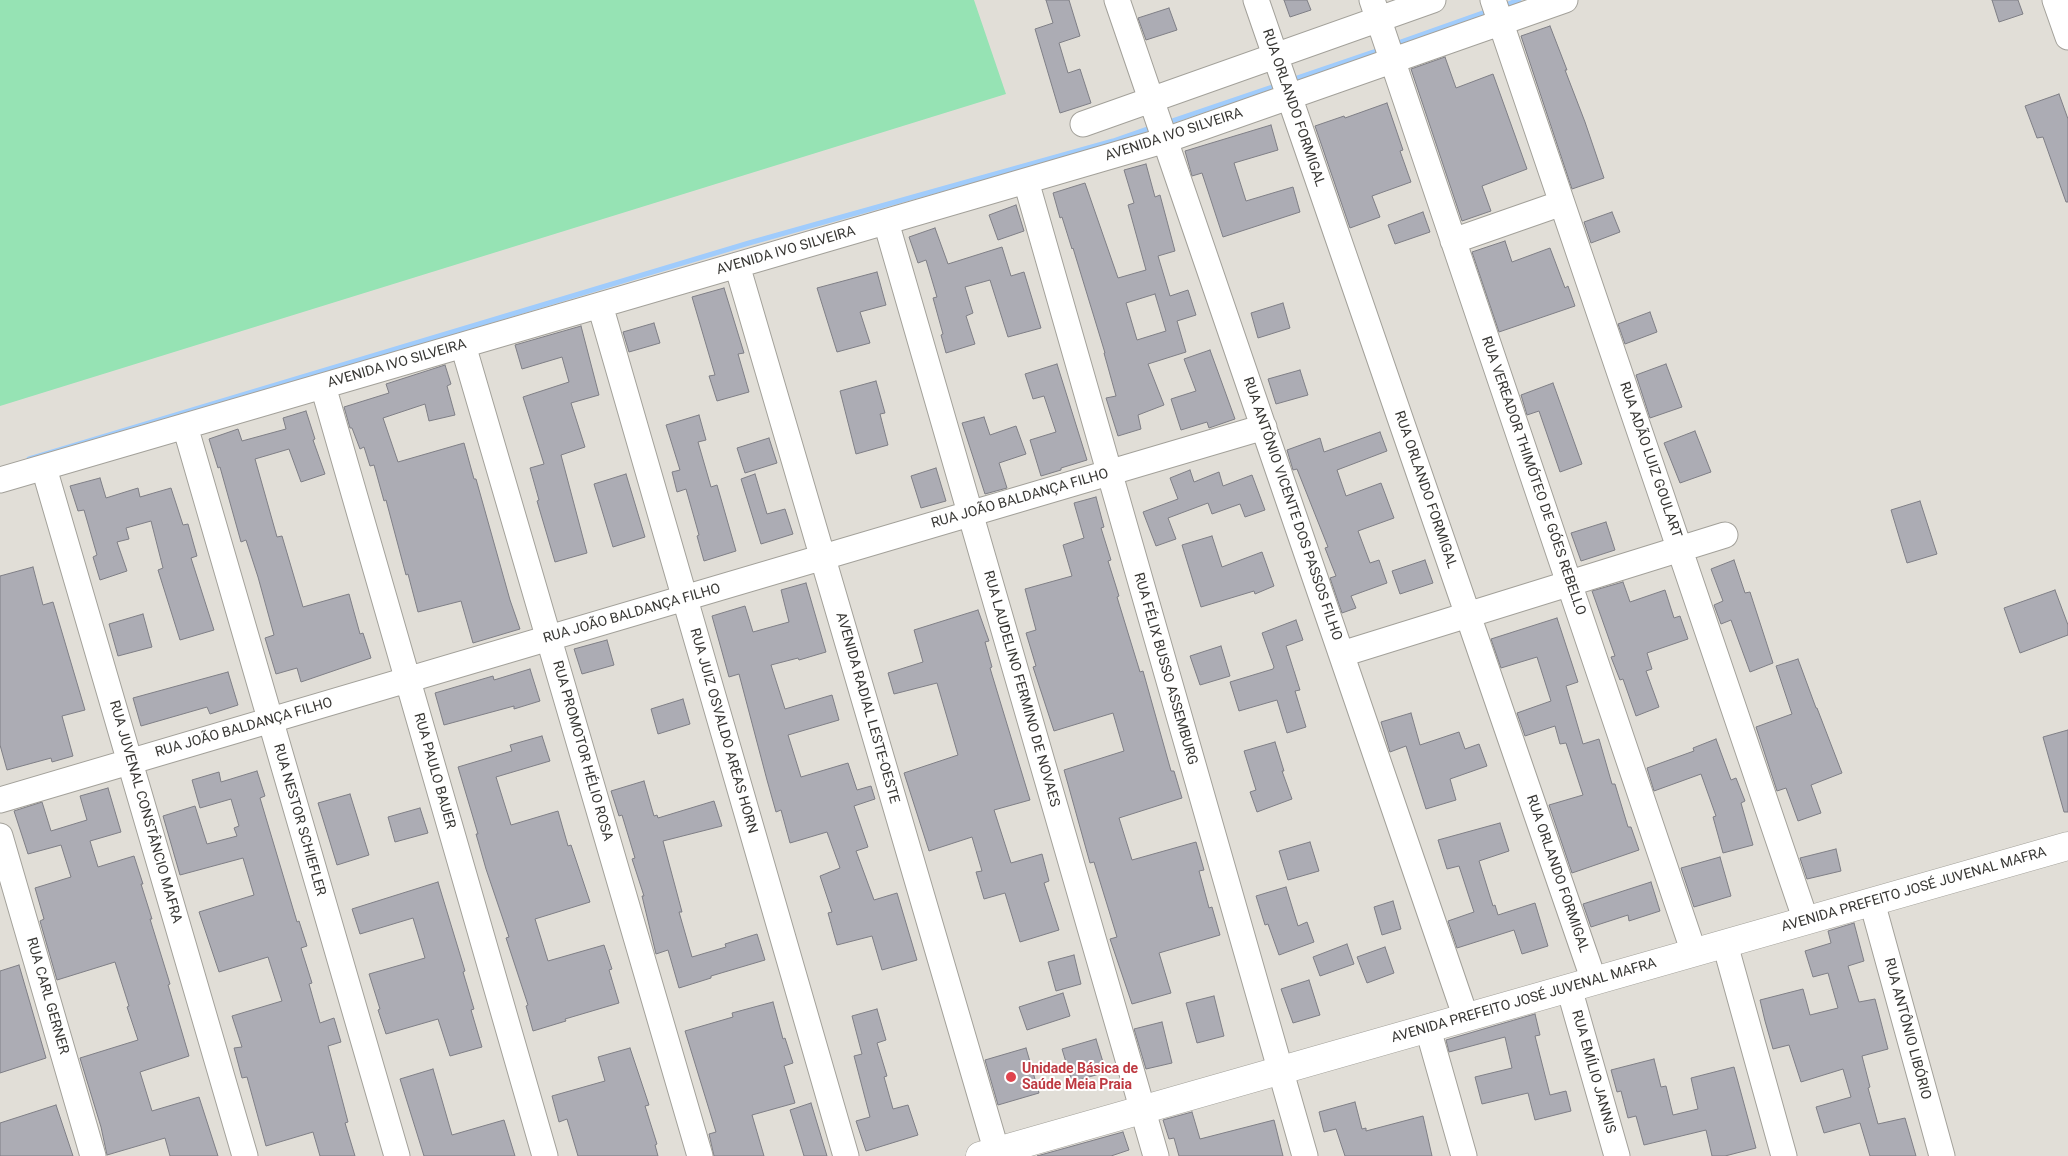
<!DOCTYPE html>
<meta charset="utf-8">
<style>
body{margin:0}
canvas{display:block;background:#e1ded7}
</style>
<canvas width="2068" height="1156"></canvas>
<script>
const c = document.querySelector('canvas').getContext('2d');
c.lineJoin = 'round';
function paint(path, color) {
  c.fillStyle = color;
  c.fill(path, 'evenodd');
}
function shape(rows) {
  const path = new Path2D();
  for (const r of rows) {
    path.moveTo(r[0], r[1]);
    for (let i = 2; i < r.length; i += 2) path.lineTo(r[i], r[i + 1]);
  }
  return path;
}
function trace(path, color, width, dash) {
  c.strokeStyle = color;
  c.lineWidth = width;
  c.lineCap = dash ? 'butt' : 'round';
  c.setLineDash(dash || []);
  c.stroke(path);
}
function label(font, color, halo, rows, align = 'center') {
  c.font = font + ' Roboto,sans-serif';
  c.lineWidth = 4;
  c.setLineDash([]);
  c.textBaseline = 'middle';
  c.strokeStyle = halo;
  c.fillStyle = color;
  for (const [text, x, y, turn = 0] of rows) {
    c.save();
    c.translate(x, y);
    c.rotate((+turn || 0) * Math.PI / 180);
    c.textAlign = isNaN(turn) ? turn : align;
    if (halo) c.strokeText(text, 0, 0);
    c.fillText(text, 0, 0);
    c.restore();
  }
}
paint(shape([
 [0,0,974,0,1006,94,0,406]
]), '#96e3b4');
trace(shape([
 [1503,6,1519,0],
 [1395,44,1491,10],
 [1291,80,1382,49],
 [1166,123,1278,85],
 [29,459,749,243,1113,141,1153,127]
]), '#a0ccfc', 5);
const building = shape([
 [1046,0,1069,0,1080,36,1059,43,1068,73,1080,69,1091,103,1060,113,1035,29,1053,23,1046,0],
 [1284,0,1307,0,1311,10,1290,17,1284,0],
 [1992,0,2018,0,2023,14,1999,22,1992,0],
 [1169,8,1177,30,1146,40,1138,18,1169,8],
 [1550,26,1567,70,1565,70,1585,122,1604,178,1572,189,1521,36,1550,26],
 [1445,57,1456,88,1493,74,1527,169,1482,186,1491,211,1462,221,1411,69,1445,57],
 [2059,94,2068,119,2068,202,2066,202,2043,137,2037,138,2025,106,2059,94],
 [1387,103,1403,150,1400,151,1411,182,1372,196,1380,217,1350,228,1315,126,1344,116,1345,118,1387,103],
 [1271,125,1278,150,1234,163,1246,201,1293,187,1300,212,1223,237,1202,173,1192,176,1185,151,1271,125],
 [1146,164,1155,197,1160,195,1175,251,1158,256,1170,296,1188,290,1196,315,1177,321,1186,352,1148,364,1164,405,1138,415,1141,429,1118,436,1106,398,1116,396,1104,353,1105,353,1073,248,1072,249,1062,217,1060,218,1053,193,1085,183,1118,278,1146,270,1128,205,1134,203,1124,170,1146,164],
 [1155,294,1166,331,1137,340,1126,303,1155,294],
 [1016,205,1024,231,998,240,989,215,1016,205],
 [1423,212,1430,232,1395,244,1388,225,1423,212],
 [1612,212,1620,232,1591,243,1584,222,1612,212],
 [935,228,948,264,1002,247,1011,276,1024,272,1041,328,1008,337,990,280,965,287,973,313,966,316,975,344,946,353,941,335,943,334,933,298,937,297,926,260,918,263,909,237,935,228],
 [1505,241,1512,262,1550,248,1565,288,1568,286,1575,306,1499,332,1472,252,1505,241],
 [877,272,886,305,860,312,870,343,837,352,817,288,877,272],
 [724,288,744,353,738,354,749,392,717,401,709,376,715,375,692,297,724,288],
 [1283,303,1290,328,1258,338,1251,313,1283,303],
 [1650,312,1657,332,1625,344,1618,324,1650,312],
 [654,323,660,343,629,352,623,332,654,323],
 [581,326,599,395,571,403,585,447,561,455,587,553,555,562,537,501,539,500,530,468,544,464,523,397,569,382,562,357,522,369,515,345,581,326],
 [1210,350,1235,419,1209,428,1207,422,1181,430,1171,399,1196,391,1184,359,1210,350],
 [1057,364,1087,460,1061,468,1061,470,1041,476,1030,440,1056,432,1044,396,1033,399,1025,374,1057,364],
 [1666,364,1682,407,1650,418,1636,375,1666,364],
 [445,365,451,384,447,386,455,415,429,421,425,404,383,418,398,462,464,443,474,479,476,479,510,600,520,629,473,643,461,601,418,612,408,574,406,575,386,500,384,501,374,465,370,466,364,447,360,449,352,428,350,428,344,407,389,393,386,384,445,365],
 [1300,370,1308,395,1276,404,1268,379,1300,370],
 [876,381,885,413,880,414,888,445,856,454,840,391,876,381],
 [1553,383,1582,464,1560,472,1539,411,1527,415,1521,395,1553,383],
 [306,411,315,439,313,440,325,474,301,482,289,449,255,459,277,537,282,536,303,607,349,594,360,634,363,633,371,658,301,682,297,668,276,674,265,638,274,635,258,577,246,540,241,542,220,467,218,468,209,439,238,429,242,441,286,429,283,418,306,411],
 [699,415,706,440,698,442,711,487,717,485,736,551,704,561,697,536,699,535,686,489,677,492,672,472,680,470,666,425,699,415],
 [984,417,990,435,1016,426,1026,454,999,463,1007,488,985,494,962,423,984,417],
 [1695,431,1711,472,1680,483,1664,443,1695,431],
 [1380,432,1387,451,1337,470,1346,496,1381,483,1394,518,1358,531,1370,563,1379,560,1387,583,1351,596,1356,608,1342,613,1330,578,1336,576,1325,548,1328,547,1297,469,1293,470,1287,450,1320,438,1324,452,1380,432],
 [769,438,777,463,745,473,737,448,769,438],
 [936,468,946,501,921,508,911,476,936,468],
 [1190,470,1194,482,1219,472,1223,486,1252,475,1265,510,1245,517,1240,504,1212,514,1208,503,1168,518,1176,539,1156,546,1143,512,1178,499,1170,478,1190,470],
 [626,474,645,537,613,547,594,484,626,474],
 [755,474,767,514,785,509,793,534,761,544,741,479,755,474],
 [100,478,106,498,138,488,140,497,171,488,183,525,188,524,197,556,191,558,214,630,180,640,158,570,163,568,151,521,126,528,129,539,117,542,127,571,100,580,93,557,97,555,84,510,78,511,70,486,100,478],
 [1096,497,1104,527,1101,528,1111,560,1108,561,1119,596,1117,597,1140,672,1143,671,1171,771,1174,771,1182,798,1119,818,1132,860,1196,842,1204,870,1199,871,1209,908,1212,907,1220,935,1159,953,1171,993,1132,1004,1110,939,1117,937,1094,862,1090,863,1064,770,1124,751,1113,713,1054,731,1033,667,1036,666,1026,633,1036,630,1025,589,1072,576,1063,545,1084,538,1074,503,1096,497],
 [1920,501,1937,554,1907,563,1891,510,1920,501],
 [1606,522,1615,550,1581,561,1571,533,1606,522],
 [1212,536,1222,567,1262,552,1274,586,1255,594,1254,591,1201,607,1182,545,1212,536],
 [1425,560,1433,583,1400,594,1392,571,1425,560],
 [1734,560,1745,593,1750,592,1773,663,1750,672,1731,620,1721,624,1714,605,1723,601,1711,569,1734,560],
 [33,567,43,605,53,602,85,710,62,716,73,756,52,762,51,758,7,770,0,745,0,576,33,567],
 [1623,582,1630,602,1665,590,1674,618,1680,616,1688,639,1647,653,1652,669,1646,671,1659,707,1636,716,1623,679,1620,680,1611,657,1615,656,1592,591,1623,582],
 [806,583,826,652,799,660,798,658,771,665,785,709,832,695,839,720,788,735,801,777,848,763,857,790,871,786,875,799,854,806,868,847,856,851,874,900,897,893,917,960,882,970,872,936,837,945,828,913,832,912,820,876,840,868,827,832,790,843,781,810,776,812,767,780,739,674,729,677,712,616,745,606,753,632,789,622,781,590,806,583],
 [2055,590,2068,625,2068,635,2020,653,2004,608,2055,590],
 [978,610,989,641,985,642,992,667,990,668,1030,800,994,810,1011,863,1042,854,1049,881,1044,883,1059,930,1020,942,1005,893,984,899,976,872,982,871,972,837,929,851,904,773,958,755,937,683,894,694,888,673,923,662,914,630,978,610],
 [143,614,152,647,118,656,109,624,143,614],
 [1557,618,1578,682,1566,686,1583,744,1599,739,1612,784,1615,784,1628,827,1631,827,1639,850,1572,873,1549,805,1583,795,1566,743,1560,744,1555,726,1525,736,1517,713,1551,701,1537,657,1501,668,1491,639,1557,618],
 [1296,620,1303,640,1286,646,1300,690,1295,691,1306,727,1287,733,1277,700,1239,711,1230,682,1273,669,1274,667,1262,633,1296,620],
 [607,640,614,665,582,674,574,649,607,640],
 [1221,646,1230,676,1200,685,1190,656,1221,646],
 [1798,659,1816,708,1817,708,1842,773,1811,785,1821,813,1798,821,1786,788,1777,791,1756,727,1792,714,1776,666,1798,659],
 [530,669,540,701,514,709,514,706,444,725,435,693,493,676,494,680,530,669],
 [228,672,238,705,210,714,207,707,141,726,133,698,228,672],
 [683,699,690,724,658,734,651,709,683,699],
 [1411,713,1420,745,1459,732,1465,749,1479,744,1487,766,1450,779,1456,800,1426,809,1406,746,1390,752,1381,722,1411,713],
 [2068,730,2068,812,2064,812,2043,737,2068,730],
 [542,736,550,761,496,777,511,825,558,811,568,846,571,845,590,902,535,919,548,961,604,945,612,969,609,970,619,1003,565,1019,566,1021,533,1031,526,1006,528,1005,506,938,509,937,486,869,476,834,478,834,458,767,512,751,510,745,542,736],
 [1716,739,1731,780,1736,778,1745,801,1741,803,1753,845,1723,853,1713,817,1716,816,1701,774,1654,791,1647,768,1694,751,1693,748,1716,739],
 [1275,742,1284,771,1282,771,1292,799,1257,812,1250,792,1256,790,1244,751,1275,742],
 [257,771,265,796,260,798,297,922,299,921,307,946,301,948,312,983,309,984,320,1023,334,1018,341,1042,328,1046,348,1122,345,1123,355,1156,320,1156,313,1132,266,1146,247,1077,242,1078,234,1048,242,1047,232,1016,282,1001,268,957,219,972,199,912,254,895,243,858,180,875,163,816,195,806,207,844,237,836,234,828,239,826,231,799,200,808,192,780,219,772,221,782,257,771],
 [644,781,654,816,657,815,658,818,714,801,722,826,663,841,682,912,679,912,692,957,726,947,725,944,757,934,765,960,711,976,711,978,679,988,668,950,656,954,642,896,644,896,632,859,635,858,622,815,619,816,611,791,644,781],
 [108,788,121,832,90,841,98,867,134,856,143,884,141,884,152,919,150,919,170,984,168,985,189,1056,140,1072,152,1111,199,1097,218,1156,170,1156,165,1138,107,1155,101,1127,80,1058,138,1040,127,1007,129,1006,115,962,57,980,40,921,44,919,35,888,71,877,61,845,28,854,14,811,42,802,51,831,87,820,80,796,108,788],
 [350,794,369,855,337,865,318,803,350,794],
 [420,808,428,833,395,842,388,817,420,808],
 [1500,823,1509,851,1479,861,1493,906,1495,905,1498,915,1535,903,1548,946,1522,954,1514,930,1457,948,1448,921,1474,912,1459,866,1447,869,1438,840,1500,823],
 [1310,842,1319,871,1288,880,1279,851,1310,842],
 [1836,849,1841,871,1807,879,1800,858,1836,849],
 [1720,857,1731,896,1694,907,1681,868,1720,857],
 [438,882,465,971,463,972,474,1009,471,1010,482,1047,450,1056,438,1019,386,1034,378,1010,380,1009,369,974,425,958,413,918,360,934,352,909,438,882],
 [1651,882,1660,911,1629,921,1628,915,1591,927,1583,904,1651,882],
 [1286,887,1298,926,1307,922,1314,942,1279,955,1268,924,1265,925,1256,896,1286,887],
 [1393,901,1401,929,1382,935,1374,907,1393,901],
 [1854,923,1864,961,1848,966,1859,1002,1875,999,1888,1049,1862,1056,1870,1087,1868,1088,1878,1124,1905,1118,1916,1156,1870,1156,1860,1123,1824,1133,1816,1107,1851,1097,1843,1069,1801,1082,1789,1045,1773,1049,1765,1021,1760,1000,1803,989,1810,1015,1838,1008,1828,973,1813,977,1805,951,1831,943,1828,931,1854,923],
 [1347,944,1354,964,1320,976,1313,957,1347,944],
 [1385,947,1394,973,1367,983,1357,957,1385,947],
 [1074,955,1081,984,1056,991,1048,962,1074,955],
 [19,965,46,1058,0,1073,0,971,19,965],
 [1309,980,1320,1015,1293,1023,1281,989,1309,980],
 [1063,993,1070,1016,1027,1030,1019,1007,1063,993],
 [1214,996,1224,1036,1197,1043,1186,1003,1214,996],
 [773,1002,783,1039,785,1038,793,1063,784,1066,795,1103,752,1115,764,1156,714,1156,709,1134,716,1132,685,1031,733,1017,732,1013,773,1002],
 [877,1009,886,1040,877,1043,887,1076,884,1077,893,1109,908,1105,918,1135,866,1151,856,1121,870,1117,854,1056,862,1054,852,1016,877,1009],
 [1535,1014,1540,1035,1535,1036,1550,1095,1566,1091,1571,1111,1535,1120,1528,1093,1482,1104,1475,1077,1512,1068,1505,1037,1449,1052,1446,1040,1535,1014],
 [1162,1022,1172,1063,1146,1069,1134,1029,1162,1022],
 [1096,1039,1106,1072,1072,1082,1062,1049,1096,1039],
 [630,1048,649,1105,645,1106,657,1144,655,1145,658,1156,578,1156,567,1119,559,1122,552,1096,605,1081,598,1057,630,1048],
 [1026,1048,1039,1093,998,1105,985,1060,1026,1048],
 [1654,1059,1661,1087,1666,1086,1673,1115,1698,1109,1691,1078,1734,1067,1756,1148,1725,1156,1712,1156,1706,1130,1644,1145,1636,1116,1628,1118,1621,1091,1617,1092,1611,1070,1654,1059],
 [433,1069,452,1135,504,1120,515,1156,424,1156,400,1079,433,1069],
 [1355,1102,1362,1129,1366,1128,1366,1131,1423,1116,1432,1156,1345,1156,1336,1129,1324,1132,1319,1112,1355,1102],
 [811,1103,827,1156,804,1156,790,1110,811,1103],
 [56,1105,73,1156,0,1156,0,1123,56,1105],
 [1192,1112,1200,1139,1274,1120,1283,1156,1179,1156,1174,1138,1169,1139,1163,1120,1192,1112],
 [1123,1132,1129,1150,1111,1156,1037,1156,1123,1132]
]);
paint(building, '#acacb4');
trace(building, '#7f7f86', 1);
const minor = shape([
 [1117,0,1466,1018],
 [1256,0,1594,981],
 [1372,0,1694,953],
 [1493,0,1806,921],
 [2055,0,2068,37],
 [1083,124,1433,0],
 [1026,181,1305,1156],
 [886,222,1156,1156],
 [1453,241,1562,203],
 [737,265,998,1156],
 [600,305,846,1156],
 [463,345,700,1156],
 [323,386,545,1156],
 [185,426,397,1156],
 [44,468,245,1156],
 [0,480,1166,140,1565,0],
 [1342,654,1725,535],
 [0,800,1264,427],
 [0,836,93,1156],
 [1872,902,1942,1156],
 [1725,944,1784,1156],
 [1569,988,1617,1156],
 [1428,1029,1464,1156]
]);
const major = shape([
 [980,1156,2068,846]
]);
trace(minor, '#a3a19a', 27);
trace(major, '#a3a19a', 29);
trace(minor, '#fff', 25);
trace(major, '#fff', 28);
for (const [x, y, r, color] of [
 [1011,1077,6,"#e0444e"]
]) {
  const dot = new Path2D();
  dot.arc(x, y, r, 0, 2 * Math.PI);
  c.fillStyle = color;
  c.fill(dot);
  trace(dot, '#fff', 2);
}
label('14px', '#393835', '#fff', [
 ["RUA ORLANDO FORMIGAL",1293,108,71],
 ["AVENIDA IVO SILVEIRA",1174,135,-18],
 ["AVENIDA IVO SILVEIRA",786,251,-16],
 ["AVENIDA IVO SILVEIRA",397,364,-16],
 ["RUA ADÃO LUIZ GOULART",1650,460,71],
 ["RUA VEREADOR THIMÓTEO DE GÓES REBELLO",1533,476,71],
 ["RUA ORLANDO FORMIGAL",1425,490,71],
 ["RUA JOÃO BALDANÇA FILHO",1020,499,-16],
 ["RUA ANTÔNIO VICENTE DOS PASSOS FILHO",1292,509,71],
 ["RUA JOÃO BALDANÇA FILHO",632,614,-16],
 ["RUA FÉLIX BUSSO ASSEMBURG",1165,669,74],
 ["RUA LAUDELINO FERMINO DE NOVAES",1021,689,74],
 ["AVENIDA RADIAL LESTE-OESTE",867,708,74],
 ["RUA JOÃO BALDANÇA FILHO",244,728,-16],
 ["RUA JUIZ OSVALDO AREAS HORN",723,731,74],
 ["RUA PROMOTOR HÉLIO ROSA",582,751,74],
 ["RUA PAULO BAUER",434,771,74],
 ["RUA JUVENAL CONSTÂNCIO MAFRA",145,812,74],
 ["RUA NESTOR SCHIEFLER",299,820,74],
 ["RUA ORLANDO FORMIGAL",1557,874,71],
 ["AVENIDA PREFEITO JOSÉ JUVENAL MAFRA",1914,890,-16],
 ["RUA CARL GERNER",47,996,74],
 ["AVENIDA PREFEITO JOSÉ JUVENAL MAFRA",1524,1001,-16],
 ["RUA ANTÔNIO LIBÓRIO",1907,1029,75],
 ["RUA EMÍLIO JANNIS",1593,1072,74]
]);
label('bold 14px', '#be3a42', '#fff', [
 ["Unidade Básica de",1022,1069],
 ["Saúde Meia Praia",1022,1085]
], 'left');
</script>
